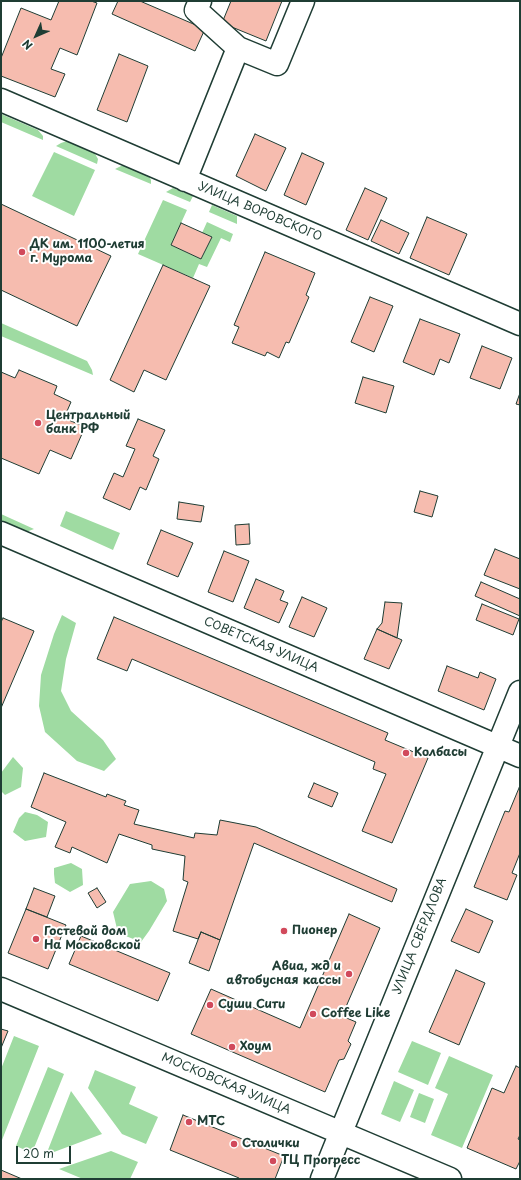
<!DOCTYPE html>
<meta charset="utf-8">
<style>
body{margin:0}
#map{position:relative;width:521px;height:1180px;overflow:hidden;background:#fff;font-family:"Playpen Sans",sans-serif}
canvas{display:block}
.frame{position:absolute;inset:0;border:2px solid #1f3d34;pointer-events:none}
.north{position:absolute;left:16px;top:16px;width:40px;height:40px;-webkit-text-stroke:3px #fff;paint-order:stroke;rotate:225deg;font-size:11px;font-weight:700;line-height:16px;text-align:center;color:#1f3d34}
.north::after{content:'';display:block;margin:auto;width:14px;height:18px;background:#1f3d34;clip-path:polygon(50% 0,100% 100%,50% 72%,0 100%)}
.scale{position:absolute;left:16px;top:1146px;width:55px;height:18px;box-sizing:border-box;border:2px solid #1f3d34;border-top:0;padding-left:5px;font-size:12px;line-height:14px;white-space:nowrap;color:#1f3d34;-webkit-text-stroke:3px #fff;paint-order:stroke}
</style>
<div id="map">
<canvas width="521" height="1180"></canvas>
<div class="frame"></div>
<div class="north">N</div>
<div class="scale">20 m</div>
</div>
<script>
const c = document.querySelector('canvas').getContext('2d');
c.lineJoin = 'round';
function paint(path, color) {
  c.fillStyle = color;
  c.fill(path, 'evenodd');
}
function shape(rows) {
  const path = new Path2D();
  for (const r of rows) {
    path.moveTo(r[0], r[1]);
    for (let i = 2; i < r.length; i += 2) path.lineTo(r[i], r[i + 1]);
  }
  return path;
}
function trace(path, color, width, dash) {
  c.strokeStyle = color;
  c.lineWidth = width;
  c.lineCap = dash ? 'butt' : 'round';
  c.setLineDash(dash || []);
  c.stroke(path);
}
function label(font, color, halo, rows, align = 'center') {
  c.font = font + ' "Playpen Sans",sans-serif';
  c.lineWidth = 4;
  c.setLineDash([]);
  c.textBaseline = 'middle';
  c.strokeStyle = halo;
  c.fillStyle = color;
  for (const [text, x, y, turn = 0] of rows) {
    c.save();
    c.translate(x, y);
    c.rotate((+turn || 0) * Math.PI / 180);
    c.textAlign = isNaN(turn) ? turn : align;
    if (halo) c.strokeText(text, 0, 0);
    c.fillText(text, 0, 0);
    c.restore();
  }
}
paint(shape([
 [1,114,38,130,43,136,43,140,1,122],
 [67,141,94,152,98,159,97,164,56,146,61,143],
 [54,152,95,170,74,216,32,196],
 [121,166,126,166,149,176,151,180,151,184,115,169],
 [173,188,193,196,190,202,166,192],
 [163,200,187,210,171,245,201,259,212,237,202,233,207,222,233,234,230,242,221,238,207,267,199,264,193,278,138,254],
 [212,205,237,216,237,224,209,212],
 [1,323,87,361,92,370,93,375,1,336],
 [66,511,120,533,113,550,60,526],
 [1,514,34,529,26,532,1,521],
 [62,615,76,623,66,659,61,691,71,711,103,740,116,759,104,771,77,761,45,732,39,706,41,675,54,634],
 [13,757,23,768,21,787,5,795,1,791,1,773],
 [25,812,37,815,48,822,46,837,25,841,13,832,19,818],
 [71,863,82,869,83,885,70,892,55,883,54,874,54,868],
 [151,881,164,889,167,901,149,931,141,942,118,933,113,912,130,884],
 [14,1036,39,1046,2,1140,1,1139,1,1069],
 [412,1041,441,1053,428,1085,398,1072],
 [449,1056,493,1075,462,1148,431,1135,448,1094,435,1088],
 [48,1067,64,1074,32,1153,16,1146],
 [95,1070,136,1087,129,1104,158,1117,146,1144,122,1134,88,1088],
 [394,1081,414,1090,400,1122,381,1114],
 [71,1091,102,1134,46,1155],
 [419,1093,434,1099,425,1123,410,1117],
 [111,1151,138,1162,130,1179,83,1179,59,1169]
]), '#9fdba2');
const building = shape([
 [59,1,91,1,97,3,77,55,60,48,51,69,65,74,55,97,1,76,1,58,21,8,51,20,59,1],
 [118,1,140,1,205,29,195,51,112,14,118,1],
 [231,1,282,1,266,41,222,23,231,1],
 [119,54,148,66,127,122,97,110,119,54],
 [255,134,286,148,266,191,236,176,255,134],
 [302,153,324,163,306,205,284,195,302,153],
 [365,188,387,198,368,240,346,230,365,188],
 [1,204,111,256,77,326,1,290,1,204],
 [427,217,467,234,449,275,410,258,427,217],
 [381,220,409,233,399,254,371,241,381,220],
 [181,223,212,237,201,259,171,245,181,223],
 [265,252,315,273,306,295,309,297,289,343,286,342,279,358,267,352,265,356,232,343,239,327,234,325,265,252],
 [163,265,210,286,166,380,144,370,134,392,110,380,163,265],
 [370,297,393,306,374,352,351,342,370,297],
 [420,319,460,334,449,363,440,359,434,375,403,362,420,319],
 [482,346,512,358,500,389,470,378,482,346],
 [19,370,57,386,54,394,71,402,64,418,85,427,71,459,50,450,39,474,1,458,1,372,15,378,19,370],
 [363,377,394,386,386,413,355,403,363,377],
 [520,393,520,405,516,404,520,393],
 [138,419,165,430,153,456,159,459,146,490,140,487,130,510,103,498,114,473,123,477,135,449,126,446,138,419],
 [420,491,438,496,432,517,414,512,420,491],
 [179,502,204,506,201,522,177,519,179,502],
 [249,524,250,544,236,545,235,525,249,524],
 [161,530,193,543,178,577,147,564,161,530],
 [495,549,520,559,520,589,484,575,495,549],
 [224,551,249,561,233,602,208,592,224,551],
 [256,579,284,591,280,600,288,603,279,623,244,608,256,579],
 [481,582,520,599,520,616,475,596,481,582],
 [302,597,327,608,314,637,289,627,302,597],
 [385,602,402,603,397,638,377,629,382,623,385,602],
 [482,604,519,619,513,635,476,620,482,604],
 [114,617,388,733,385,740,428,758,392,843,362,831,386,774,373,769,375,762,132,659,127,671,97,659,114,617],
 [3,618,34,631,1,708,1,622,3,618],
 [377,629,402,640,389,669,364,659,377,629],
 [447,666,478,678,480,672,496,679,484,710,438,691,447,666],
 [44,773,106,797,107,794,126,801,124,805,139,810,134,824,194,838,195,833,217,835,220,820,256,827,397,889,392,902,254,843,220,940,201,932,198,939,173,931,188,882,183,880,185,856,152,849,152,845,119,834,107,863,72,847,70,853,55,847,66,822,31,807,44,773],
 [314,783,338,793,332,807,308,797,314,783],
 [519,788,520,789,520,853,512,873,517,875,507,900,474,887,505,811,509,812,519,788],
 [34,888,55,896,47,917,26,909,34,888],
 [97,888,106,902,97,908,88,893,97,888],
 [26,909,66,925,48,969,8,953,26,909],
 [466,909,493,921,479,953,451,941,466,909],
 [349,914,380,928,342,1016,356,1022,348,1041,351,1044,344,1059,339,1060,325,1092,191,1034,211,989,300,1028,349,914],
 [201,932,220,940,209,971,189,963,201,932],
 [81,936,170,973,158,1001,69,964,81,936],
 [456,970,485,983,459,1045,429,1032,456,970],
 [1,1029,8,1031,1,1048,1,1029],
 [516,1066,520,1068,520,1135,518,1139,520,1140,520,1161,516,1169,467,1148,492,1088,504,1093,516,1066],
 [183,1115,284,1156,275,1179,239,1179,239,1178,170,1150,183,1115],
 [1,1170,22,1179,1,1179,1,1170]
]);
paint(building, '#f6bcaf');
trace(building, '#1f3d34', 1);
const minor = shape([
 [238,48,277,64,303,1],
 [1,100,520,324],
 [185,180,238,48,196,10,200,1],
 [1,533,520,756],
 [1,989,450,1179],
 [322,1179,520,692]
]);
trace(minor, '#1f3d34', 25);
trace(minor, '#fff', 22);
for (const [x, y, r, color] of [
 [22,252,4,"#d1495b"],
 [38,423,4,"#d1495b"],
 [406,753,4,"#d1495b"],
 [284,931,4,"#d1495b"],
 [36,939,4,"#d1495b"],
 [349,974,4,"#d1495b"],
 [210,1005,4,"#d1495b"],
 [313,1014,4,"#d1495b"],
 [232,1047,4,"#d1495b"],
 [189,1122,4,"#d1495b"],
 [234,1144,4,"#d1495b"],
 [273,1161,4,"#d1495b"]
]) {
  const dot = new Path2D();
  dot.arc(x, y, r, 0, 2 * Math.PI);
  c.fillStyle = color;
  c.fill(dot);
  trace(dot, '#fff', 1.5);
}
label('12px', '#1f3d34', '#fff', [
 ["УЛИЦА ВОРОВСКОГО",260,212,23],
 ["СОВЕТСКАЯ УЛИЦА",261,645,23],
 ["УЛИЦА СВЕРДЛОВА",420,936,-68],
 ["МОСКОВСКАЯ УЛИЦА",226,1084,23]
]);
label('bold 12px', '#1f3d34', '#fff', [
 ["ДК им. 1100-летия",30,245],
 ["г. Мурома",30,259],
 ["Центральный",46,416],
 ["банк РФ",46,430],
 ["Колбасы",414,753],
 ["Пионер",292,931],
 ["Гостевой дом",44,932],
 ["На Московской",44,946],
 ["Авиа, жд и",341,967,"right"],
 ["автобусная кассы",341,981,"right"],
 ["Суши Сити",218,1005],
 ["Coffee Like",321,1014],
 ["Хоум",240,1047],
 ["МТС",197,1122],
 ["Столички",242,1144],
 ["ТЦ Прогресс",281,1161]
], 'left');
</script>
